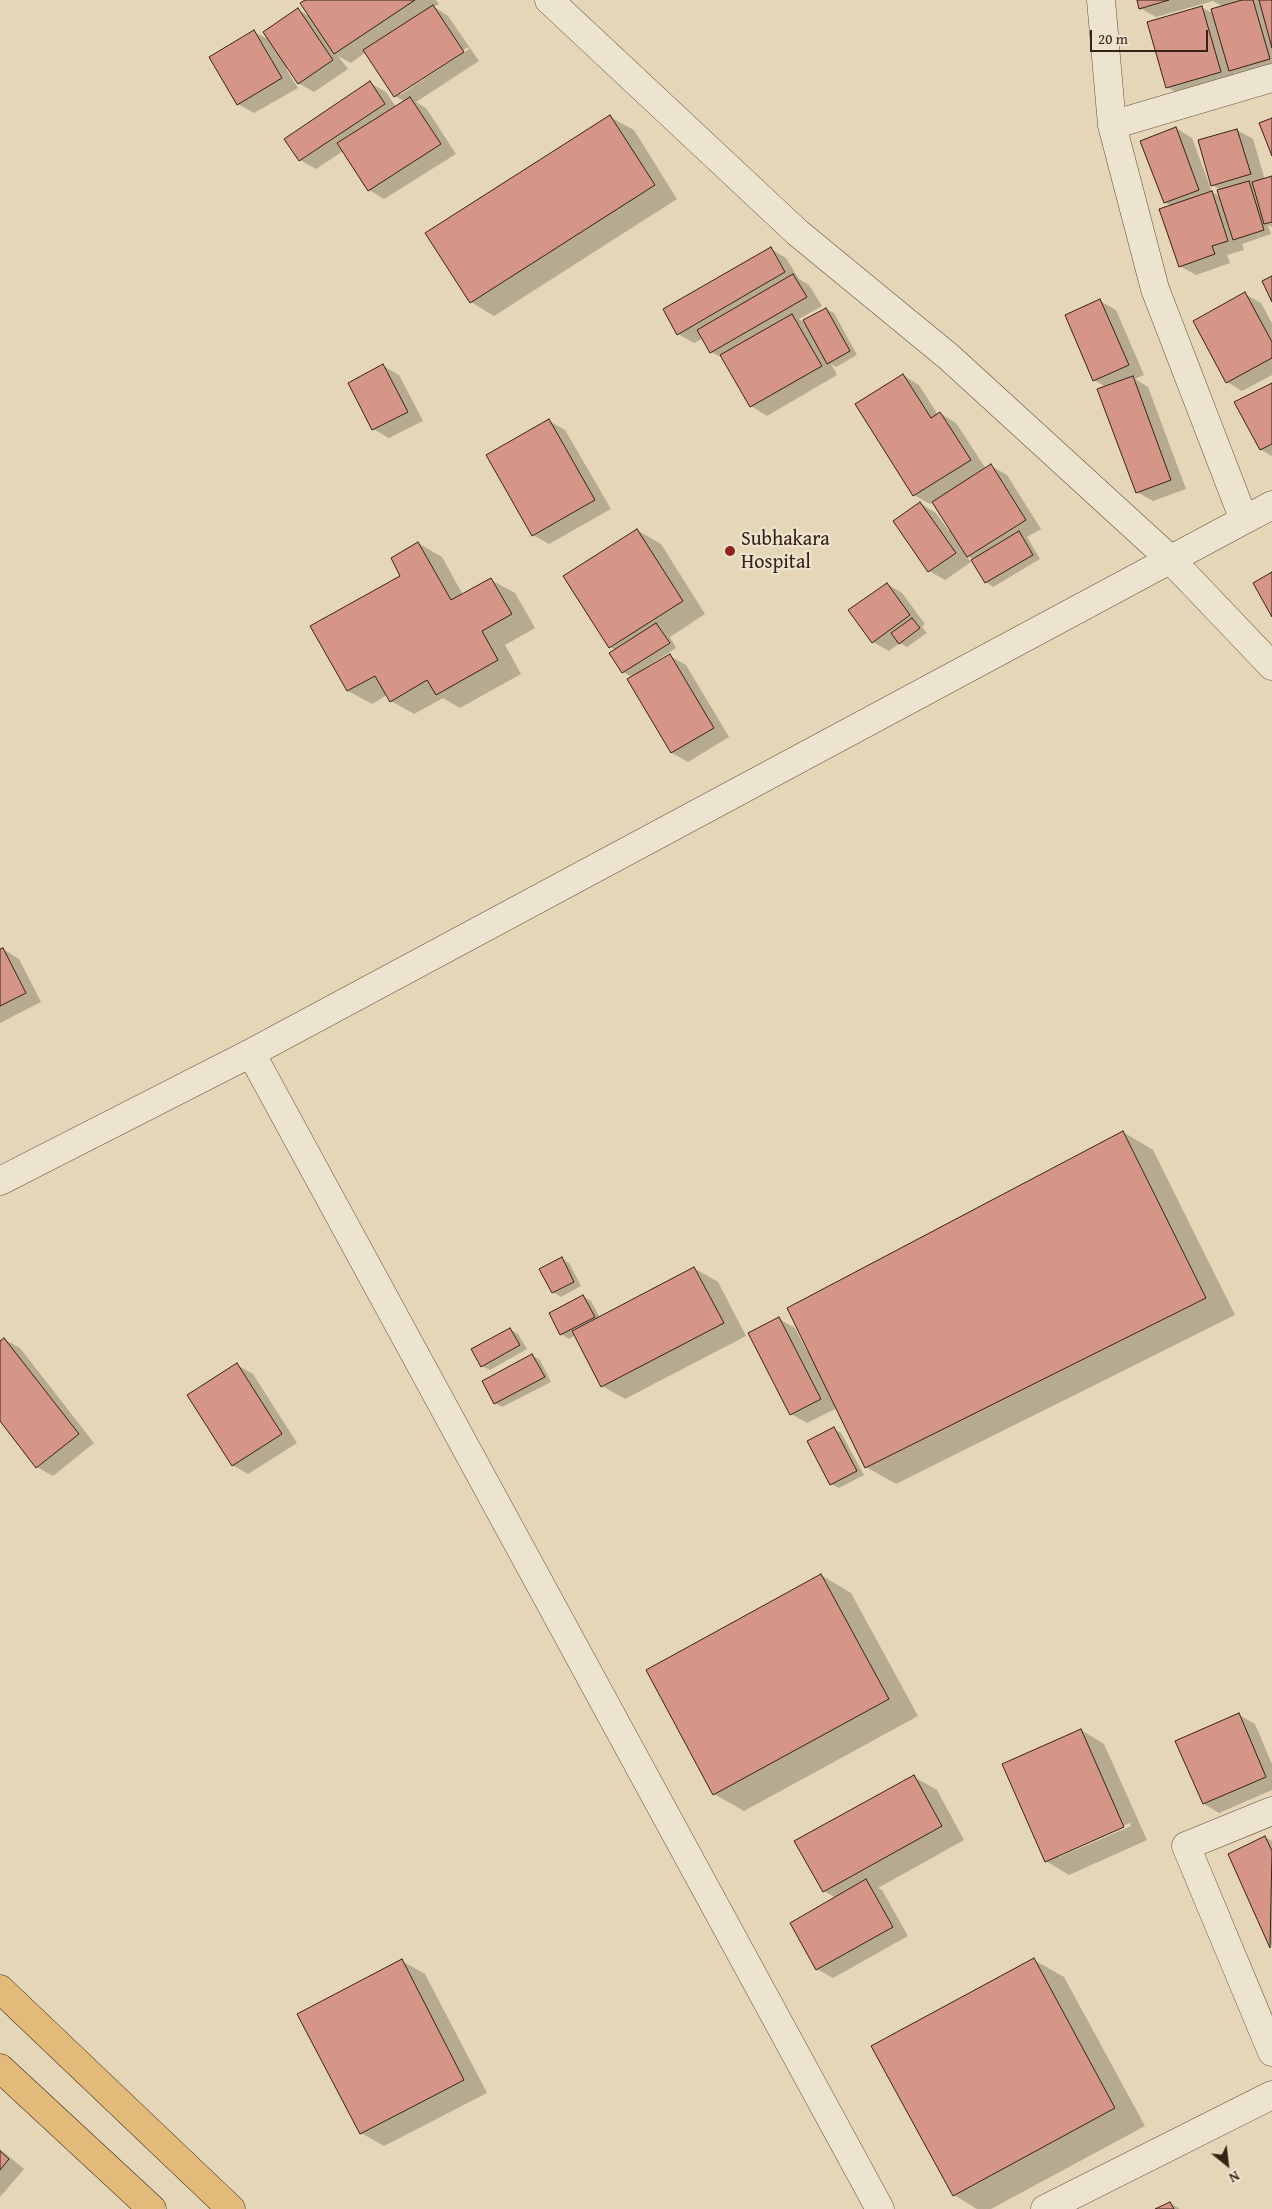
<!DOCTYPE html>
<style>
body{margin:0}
#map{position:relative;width:1272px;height:2209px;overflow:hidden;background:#e4d6b6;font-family:"Gentium Book Plus",serif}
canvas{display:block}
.north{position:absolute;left:1202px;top:2139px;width:50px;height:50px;-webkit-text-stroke:4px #ede4d0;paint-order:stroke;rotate:151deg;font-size:14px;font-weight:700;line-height:20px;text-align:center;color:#382215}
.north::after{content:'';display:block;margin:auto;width:18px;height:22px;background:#382215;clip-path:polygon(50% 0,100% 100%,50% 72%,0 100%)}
.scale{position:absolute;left:1090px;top:30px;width:118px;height:22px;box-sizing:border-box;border:2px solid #382215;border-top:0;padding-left:6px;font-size:15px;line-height:18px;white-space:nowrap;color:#382215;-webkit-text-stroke:4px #ede4d0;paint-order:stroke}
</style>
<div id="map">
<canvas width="1272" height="2209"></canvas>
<div class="north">N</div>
<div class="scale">20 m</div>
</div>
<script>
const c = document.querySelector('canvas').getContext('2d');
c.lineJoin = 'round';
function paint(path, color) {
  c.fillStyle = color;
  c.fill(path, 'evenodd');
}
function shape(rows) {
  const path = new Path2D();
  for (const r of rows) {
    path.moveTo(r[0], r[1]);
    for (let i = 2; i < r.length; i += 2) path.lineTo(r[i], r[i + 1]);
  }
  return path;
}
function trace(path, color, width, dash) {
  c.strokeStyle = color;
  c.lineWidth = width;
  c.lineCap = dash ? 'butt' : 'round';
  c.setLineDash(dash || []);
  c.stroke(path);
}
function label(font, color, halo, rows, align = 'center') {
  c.font = font + ' "Gentium Book Plus",serif';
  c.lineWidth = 4.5;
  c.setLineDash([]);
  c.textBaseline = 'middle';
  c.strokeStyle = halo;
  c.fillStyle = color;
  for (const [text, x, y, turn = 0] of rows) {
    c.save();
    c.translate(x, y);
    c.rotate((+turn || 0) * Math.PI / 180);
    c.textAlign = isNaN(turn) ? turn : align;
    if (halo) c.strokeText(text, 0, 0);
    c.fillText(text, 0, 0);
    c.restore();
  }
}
paint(shape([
 [307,0,436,0,439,4,434,7,448,16,479,61,416,102,426,108,456,154,384,199,369,190,343,151,316,169,300,160,370,83,386,92,396,107,405,102,395,96,366,52,351,63,338,56,348,69,314,92,298,83,288,68,286,69,298,88,254,113,238,104,254,32,270,40,298,10,311,17],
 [468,47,469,49,400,95,400,92],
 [1138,0,1272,0,1272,71,1246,79,1234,72,1236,80,1183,96,1167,87,1201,7,1214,14,1224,7,1213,1,1156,17,1140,8],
 [610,117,634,130,677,199,494,316,471,302],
 [1176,128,1192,138,1212,192,1221,197,1221,190,1212,185,1237,130,1253,139,1265,180,1272,177,1272,227,1268,225,1271,234,1242,244,1244,250,1227,255,1230,263,1196,275,1180,266,1171,206,1165,202],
 [771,249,786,258,799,279,809,285,822,306,799,319,807,324,826,309,834,313,857,355,836,367,831,364,837,375,767,416,751,406,723,358,711,352,703,338,694,343,678,334],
 [1245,294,1261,303,1272,323,1272,375,1242,391,1227,382],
 [1100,301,1116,310,1144,375,1135,379,1148,387,1186,489,1153,501,1137,492,1106,387,1094,380],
 [383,366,399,375,423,421,389,438,373,429],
 [903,375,919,385,938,415,940,413,956,423,986,469,991,466,1007,475,1041,529,1027,537,1040,559,993,587,986,582,974,560,966,555,971,562,945,580,929,571,920,503,936,513,949,531,951,530,934,502,930,504,914,495,856,405],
 [1272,384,1272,456,1260,449],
 [549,421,565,430,611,509,549,544,533,535],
 [637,530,661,544,705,614,670,637,676,648,645,668,646,670,670,656,686,665,729,737,688,762,672,753,629,680,633,678,623,672,611,653,616,650,610,647],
 [418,543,442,557,463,595,491,580,515,593,535,628,505,645,521,674,460,708,443,698,414,714,391,701,387,695,372,704,348,691,312,627,402,576],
 [887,584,902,593,925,624,922,627,927,633,907,647,900,643,889,651,873,642],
 [3,949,19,959,41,1002,0,1023,0,951],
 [1123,1132,1153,1150,1235,1315,896,1484,866,1467,837,1408,807,1423,791,1414,779,1319,795,1328,807,1351,809,1350],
 [562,1259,569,1263,581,1286,561,1297,553,1292],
 [694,1268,718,1282,746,1336,625,1399,602,1386,576,1335,569,1339,561,1334,583,1296,591,1301,600,1318],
 [510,1329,518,1334,527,1349,490,1370,482,1366],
 [4,1339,20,1348,94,1443,53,1476,37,1467,0,1419,0,1342],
 [532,1355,540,1360,551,1382,502,1407,495,1403],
 [237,1365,253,1374,297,1443,248,1474,232,1465],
 [834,1429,841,1433,864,1475,839,1488,831,1484],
 [821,1575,851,1593,918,1716,744,1811,714,1794],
 [1239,1715,1255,1724,1272,1764,1272,1790,1219,1813,1204,1804],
 [1081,1730,1104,1744,1147,1840,1069,1875,1046,1861],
 [1130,1823,1131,1826,1059,1857,1059,1854],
 [914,1777,937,1790,964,1840,878,1888,882,1890,908,1936,833,1978,817,1969,836,1898,824,1891],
 [1265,1837,1272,1841,1272,1947,1229,1854],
 [1034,1960,1064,1977,1145,2126,991,2209,977,2209,954,2195],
 [402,1961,425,1974,487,2093,384,2146,361,2133],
 [0,2149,24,2169,0,2197],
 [1170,2203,1180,2209,1158,2209]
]), '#0003');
const building = shape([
 [305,0,415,0,334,54,300,3,305,0],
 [1137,0,1169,0,1139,9,1137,0],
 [1242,0,1253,0,1270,59,1229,71,1211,9,1242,0],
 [1259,0,1272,0,1272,48,1259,0],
 [433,5,464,52,394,97,363,50,433,5],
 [1202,6,1221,72,1166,88,1147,22,1202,6],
 [298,8,333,60,298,84,263,32,298,8],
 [254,30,282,78,237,105,209,57,254,30],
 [370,81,385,104,299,161,284,139,370,81],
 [410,97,441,144,368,191,337,143,410,97],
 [610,115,655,185,470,303,425,233,610,115],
 [1272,118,1272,156,1259,123,1272,118],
 [1176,127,1199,190,1164,203,1140,141,1176,127],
 [1237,129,1251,174,1211,186,1198,140,1237,129],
 [1272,176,1272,222,1264,224,1252,182,1272,176],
 [1249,181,1264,230,1233,240,1217,190,1249,181],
 [1212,191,1228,241,1212,246,1215,254,1179,267,1159,209,1212,191],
 [771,247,785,272,677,335,663,309,771,247],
 [793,274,807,297,710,353,697,330,793,274],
 [1272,276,1272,302,1262,281,1272,276],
 [1245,292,1272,342,1272,358,1226,383,1193,321,1245,292],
 [1100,299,1129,365,1093,381,1065,315,1100,299],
 [826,308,850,351,827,364,803,320,826,308],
 [792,314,822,366,750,407,720,355,792,314],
 [383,364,408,412,372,430,348,383,383,364],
 [903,374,931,418,940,412,971,460,913,496,855,404,903,374],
 [1133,376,1171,480,1136,493,1097,389,1133,376],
 [1272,383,1272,444,1260,450,1234,402,1272,383],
 [549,419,595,500,532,536,486,455,549,419],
 [991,464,1026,520,967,557,932,502,991,464],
 [920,502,956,553,928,572,893,521,920,502],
 [637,529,683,601,609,648,563,576,637,529],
 [1019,531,1033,555,985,583,971,560,1019,531],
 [418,542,451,600,491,578,512,614,482,631,498,660,436,695,427,680,390,702,375,676,347,691,310,626,400,576,391,558,418,542],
 [1272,572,1272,617,1253,583,1272,572],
 [887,583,910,615,872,643,848,610,887,583],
 [912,618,920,628,899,644,891,633,912,618],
 [656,623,670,643,622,673,609,653,656,623],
 [670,654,714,728,671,753,627,679,670,654],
 [3,948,26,993,0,1006,0,949,3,948],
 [1123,1131,1206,1298,865,1468,787,1308,1123,1131],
 [562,1257,574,1282,552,1293,539,1269,562,1257],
 [694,1267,724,1323,601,1387,572,1331,694,1267],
 [583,1295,595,1317,560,1335,549,1313,583,1295],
 [779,1317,821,1399,790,1415,748,1333,779,1317],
 [510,1328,520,1345,481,1367,471,1349,510,1328],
 [4,1338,79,1434,36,1468,0,1421,0,1341,4,1338],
 [532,1354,545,1377,494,1404,482,1381,532,1354],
 [237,1363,282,1434,232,1466,187,1395,237,1363],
 [834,1427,857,1471,830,1485,807,1441,834,1427],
 [821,1574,889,1699,713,1795,646,1670,821,1574],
 [1239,1713,1266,1777,1203,1804,1175,1741,1239,1713],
 [1081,1729,1124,1827,1045,1862,1002,1764,1081,1729],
 [914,1775,942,1826,823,1892,794,1841,914,1775],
 [1265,1836,1272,1851,1270,1948,1228,1854,1265,1836],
 [866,1879,893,1927,816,1970,790,1923,866,1879],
 [1034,1958,1115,2108,953,2196,871,2046,1034,1958],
 [402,1959,464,2080,360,2134,297,2014,402,1959],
 [0,2151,9,2159,0,2170,0,2151],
 [1170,2202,1174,2209,1155,2209,1170,2202]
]);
paint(building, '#d59688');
trace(building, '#382215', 1);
const minor = shape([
 [549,0,798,233,949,357,1171,560,1272,666],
 [1101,0,1112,125,1155,289,1244,520,1272,505],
 [1112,125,1272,78],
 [251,1053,880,2209],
 [0,1181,251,1053,1244,520],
 [1272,1811,1186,1846,1272,2052],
 [1045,2209,1272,2095]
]);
const major = shape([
 [0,1989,231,2209],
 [0,2068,152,2209]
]);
trace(minor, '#634f3d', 29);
trace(major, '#382215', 29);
trace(minor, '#ede4d0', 28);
trace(major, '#e2bb7b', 28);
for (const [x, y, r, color] of [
 [730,551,6,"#8f2418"]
]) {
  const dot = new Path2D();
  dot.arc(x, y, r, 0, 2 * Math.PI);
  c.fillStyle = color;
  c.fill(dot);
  trace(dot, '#ede4d0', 2);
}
label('20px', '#382215', '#ede4d0', [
 ["Subhakara",741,540],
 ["Hospital",741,563]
], 'left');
</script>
